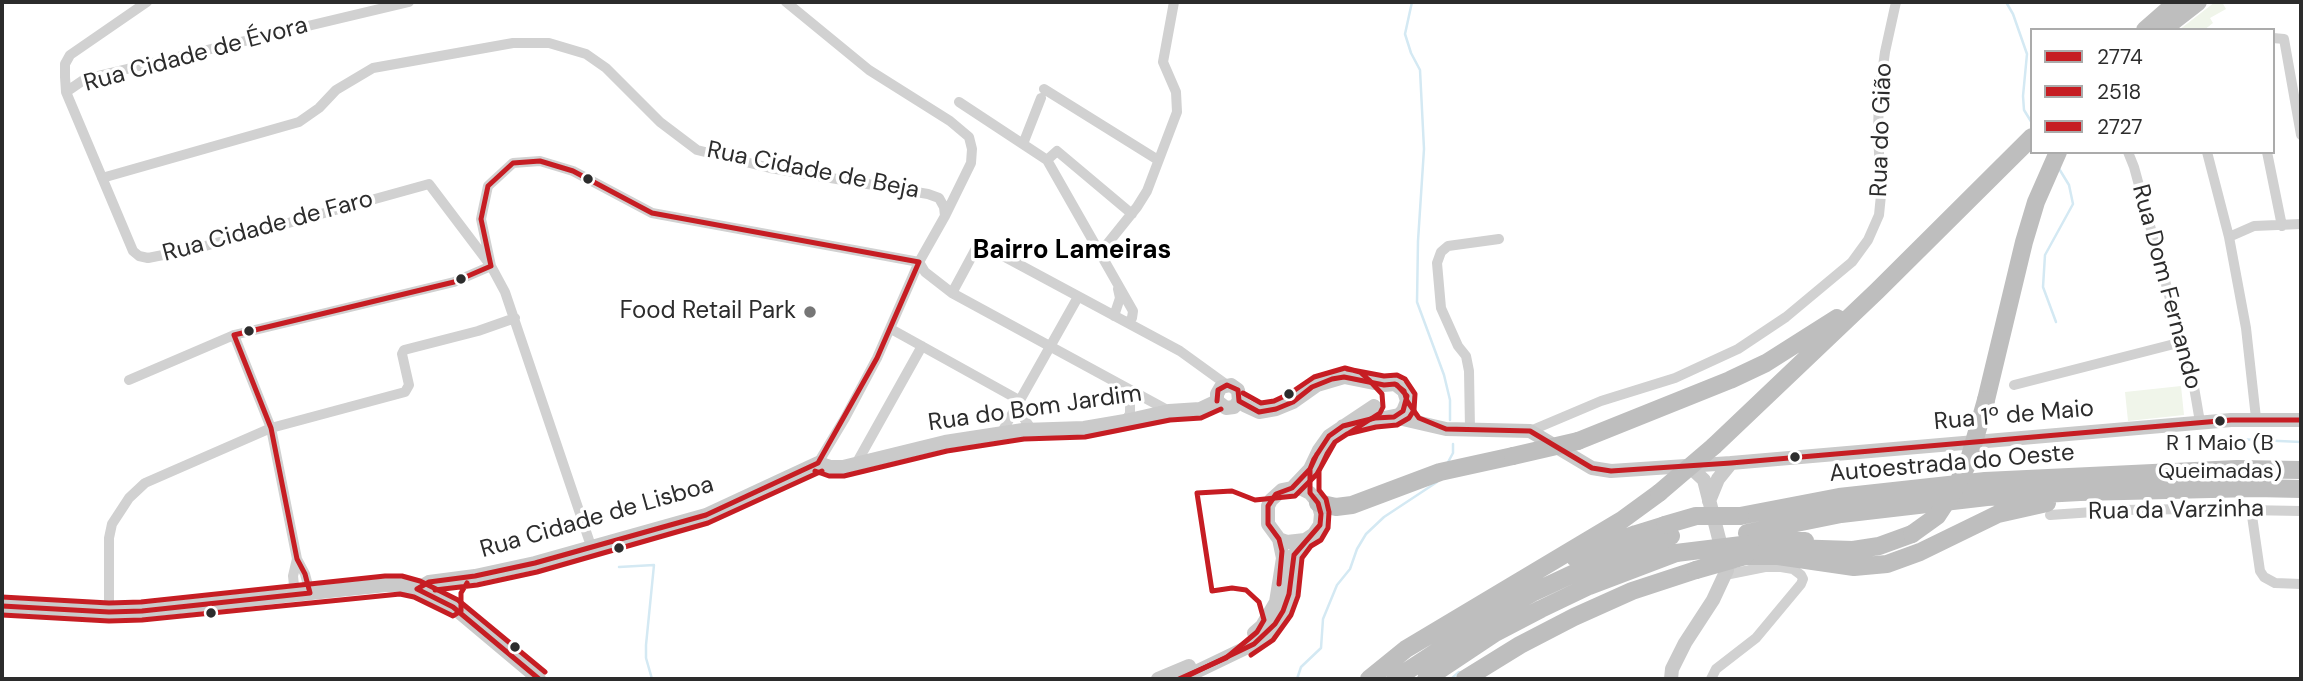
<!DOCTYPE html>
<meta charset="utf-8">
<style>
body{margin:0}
#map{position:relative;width:2303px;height:681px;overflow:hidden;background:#fff;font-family:"DM Sans",sans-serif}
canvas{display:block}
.frame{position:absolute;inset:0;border:4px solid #2c2c2c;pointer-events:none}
.legend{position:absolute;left:2030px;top:28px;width:245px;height:126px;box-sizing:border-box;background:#fff;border:2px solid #ababab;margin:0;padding:9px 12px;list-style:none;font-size:21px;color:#2c2c2c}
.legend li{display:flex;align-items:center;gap:14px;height:35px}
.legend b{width:35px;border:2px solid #ababab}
</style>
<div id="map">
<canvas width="2303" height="681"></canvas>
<div class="frame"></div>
<ul class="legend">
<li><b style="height:9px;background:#c61d23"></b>2774</li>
<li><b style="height:9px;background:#c61d23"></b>2518</li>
<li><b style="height:9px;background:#c61d23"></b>2727</li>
</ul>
</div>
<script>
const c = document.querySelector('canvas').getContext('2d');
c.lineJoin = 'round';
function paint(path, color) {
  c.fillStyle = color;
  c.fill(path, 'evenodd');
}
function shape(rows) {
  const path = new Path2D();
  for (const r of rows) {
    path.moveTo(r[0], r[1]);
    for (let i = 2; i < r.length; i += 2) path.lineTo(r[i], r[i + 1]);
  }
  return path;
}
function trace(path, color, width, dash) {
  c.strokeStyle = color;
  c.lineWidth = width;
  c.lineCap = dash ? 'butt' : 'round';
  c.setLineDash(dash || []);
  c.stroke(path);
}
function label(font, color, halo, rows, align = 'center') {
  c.font = font + ' "DM Sans",sans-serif';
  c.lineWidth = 7;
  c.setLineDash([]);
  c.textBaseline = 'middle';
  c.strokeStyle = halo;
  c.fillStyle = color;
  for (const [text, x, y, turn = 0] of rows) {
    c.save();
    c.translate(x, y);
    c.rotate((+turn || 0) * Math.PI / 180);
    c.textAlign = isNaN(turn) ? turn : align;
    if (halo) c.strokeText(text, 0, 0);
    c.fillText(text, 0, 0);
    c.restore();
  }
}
paint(shape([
 [2215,2,2222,2,2226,9,2210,18,2213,23,2204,30,2179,30],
 [2181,386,2184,415,2128,421,2125,392]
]), '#f0f5ea');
trace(shape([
 [1412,2,1405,34,1411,53,1420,70,1424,149,1418,241,1417,302,1444,375,1450,400,1450,420],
 [2006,2,2013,14,2027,54,2023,96,2024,110,2032,123],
 [2056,322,2043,287,2045,255,2073,204,2069,185,2058,167],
 [2236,439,2301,442],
 [1447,464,1453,453,1453,444],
 [619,567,654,565,646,645,646,658,652,679],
 [1297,679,1301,667,1321,648,1323,619,1337,585,1350,569,1357,549,1366,534,1384,517,1437,482],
 [1451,679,1459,672]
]), '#d4e9f3', 2.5);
trace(shape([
 [147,2,70,55,65,64,65,77,66,92,133,251,139,256,148,258,198,248,429,184,488,262],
 [786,2,869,70,950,121,969,137,972,149,971,163,945,216,919,262,877,358,845,418,818,463],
 [2273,38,2284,39,2301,135],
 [1044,89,1158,160],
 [66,92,85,79,409,2],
 [959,102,1047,160,1133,311,1132,318,1128,322],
 [1023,144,1041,98],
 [2128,152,2134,167,2194,387,2200,422],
 [2207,152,2229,237,2246,328,2256,418],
 [2267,152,2282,226],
 [1047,160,1057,151,1132,214],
 [102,178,299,122,319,108,336,90,373,68,513,43,549,43,586,54,606,68,660,122,697,150,770,168,928,194,939,198,944,207,945,216],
 [2229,237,2254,226,2301,224],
 [1100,253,1137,207,1147,191,1177,112,1176,92,1163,62,1174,2],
 [919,262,925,272,952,293,1169,411],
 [952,293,979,243,1180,351,1227,385],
 [1114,316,1120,298,1118,289],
 [891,329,1019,400],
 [234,335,271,428,297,559,305,574,310,593],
 [129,380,234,335,454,282,491,266],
 [2014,385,2182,342],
 [1120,388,1130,400,1130,414,1125,421],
 [1019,401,1021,414,1032,430],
 [1470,429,1469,371,1466,356,1458,346,1441,308,1437,263,1441,252,1448,246,1499,239],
 [1530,431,1601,401,1675,378,1738,349,1786,317,1852,262,1868,240,1879,215,1881,195,1878,132,1879,96,1885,52,1896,2],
 [1002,432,1078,297],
 [856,464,922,346],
 [2251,509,2260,571,2264,577,2275,583,2301,584],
 [2050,515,2122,510,2189,509,2301,511],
 [591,546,505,292,491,266,481,219,488,186,513,163,540,161,573,171,652,213,919,262],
 [295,595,293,576,297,559],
 [109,612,109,538,112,524,129,498,145,483,271,428,405,392,409,385,402,354,404,350,478,331,515,318],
 [1711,679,1716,669,1756,638,1801,584,1803,579,1801,575,1793,569,1781,567,1765,567,1725,575]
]), '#d1d1d1', 10);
trace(shape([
 [1217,401,1217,394,1221,387,1231,385,1238,390,1239,401,1246,406,1259,412,1276,409,1293,402,1317,385,1344,377,1384,385,1395,384,1404,391,1407,401,1403,411,1399,415,1343,426],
 [1217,401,1226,408,1234,407,1239,401],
 [1394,417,1446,429,1530,431,1592,468,1611,471,1731,463,2231,420,2301,420],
 [1292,488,1310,469,1319,450,1329,436,1374,406],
 [1709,501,1718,479,1731,463],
 [417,589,429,582,475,576,535,563,706,515,818,463,830,467,843,467,945,442,1023,430,1084,428,1125,421,1169,411,1200,409,1217,401],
 [2,606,109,612,142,611,386,585,401,585,417,589,453,607,539,679],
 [1254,633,1262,626,1276,602,1283,558,1279,539],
 [1158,679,1189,666],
 [1181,679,1254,644,1267,634,1283,611,1289,594,1294,555,1305,540,1314,534,1320,525,1321,514,1318,503,1310,493,1302,489,1292,488,1282,490,1271,500,1268,506,1268,524,1279,539,1287,542,1305,540],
 [1671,679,1672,669,1685,643,1713,600,1727,570,1704,480,1689,466]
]), '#cacaca', 14);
trace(shape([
 [2145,30,2177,2],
 [2162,30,2198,2],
 [1986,400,2024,242,2036,202,2058,152],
 [1578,441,1730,380,1766,363,1837,318],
 [1714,446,1877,291,2032,137],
 [1318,503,1336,507,1352,505,1440,472,1513,456],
 [1740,516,1839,497,1985,481,2237,469,2301,470],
 [1747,533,1841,514,1987,497,2080,492,2255,488,2301,489],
 [1750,544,1775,540,1805,541],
 [1790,548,1853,550,1879,546,1912,534],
 [1745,556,1778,556,1854,567,1887,564,1920,552,1998,514,2047,503],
 [1575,558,1636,534,1665,525],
 [1369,679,1406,649,1622,520,1659,493],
 [1395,679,1488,618,1534,592,1581,570,1671,536],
 [1426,679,1495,633,1541,609,1589,586,1676,553],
 [1465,679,1520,645,1574,617,1632,591,1696,570]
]), '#bebebe', 18);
trace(shape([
 [1513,456,1578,441],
 [1659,493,1714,446],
 [1665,525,1696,516,1740,516],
 [1912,534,1937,516,1954,490,1968,463,1986,400],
 [1676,553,1750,544],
 [1696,570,1745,556]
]), '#bebebe', 18);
trace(shape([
 [491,266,481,219,488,186,513,163,540,161,573,171,652,213,919,262],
 [234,335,454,282,491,266],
 [1217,401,1218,390,1227,385,1238,390,1239,401,1259,412,1276,409,1293,402,1312,387,1332,379,1344,377,1384,385,1395,384,1404,391,1407,401,1419,418,1446,429,1530,431,1592,468,1611,471,1731,463,2231,420,2301,420],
 [1279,584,1282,551,1279,539,1268,524,1268,506,1276,494,1292,488,1310,469,1317,454],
 [417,589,429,582,475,576,535,563,706,515,818,463,877,358,919,262],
 [417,589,453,607,539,679],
 [2,606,109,612,142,611,310,593,305,574,297,559,271,428,234,335],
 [1181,679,1254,644,1275,624,1283,611,1289,594,1294,555,1320,525,1321,514,1318,503,1310,493,1310,469,1314,459,1329,436,1343,426,1375,418,1394,417,1403,411,1407,396,1397,385]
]), '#c61d23', 5);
trace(shape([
 [815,471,829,476,844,476,947,451,1024,439,1085,437,1170,420,1201,418,1221,409],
 [435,590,477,585,537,572,708,523,822,471],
 [2,615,109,621,142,620,400,594,414,597,453,616,461,611,461,593,467,583],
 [1251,655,1273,640,1291,615,1298,596,1302,558,1311,546,1321,540,1328,528,1329,512,1326,499,1319,490,1319,471,1327,454,1335,442,1347,434,1376,427,1397,425,1409,418,1414,410,1415,394,1405,379,1397,375,1384,376,1347,369],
 [1179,679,1226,658,1257,632,1264,620,1259,602,1246,590,1232,588,1212,591,1197,493,1232,491,1255,500,1295,496,1317,474,1335,442,1380,413,1383,407,1382,394,1369,380,1360,372,1345,368,1314,377,1289,394,1274,401,1261,403,1243,393]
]), '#c61d23', 5);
trace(shape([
 [2,597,109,603,141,602,385,576,402,576,420,581,458,600,545,672]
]), '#c61d23', 5);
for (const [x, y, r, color] of [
 [588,179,6,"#2c2c2c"],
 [461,279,6,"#2c2c2c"],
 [810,312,7,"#767676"],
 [249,331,6,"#2c2c2c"],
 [1289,394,6,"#2c2c2c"],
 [2220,421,6,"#2c2c2c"],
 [1795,457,6,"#2c2c2c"],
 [619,548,6,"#2c2c2c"],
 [211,613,6,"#2c2c2c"],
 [515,647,6,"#2c2c2c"]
]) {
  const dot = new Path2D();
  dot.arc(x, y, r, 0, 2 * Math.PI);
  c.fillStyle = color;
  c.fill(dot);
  trace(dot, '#fff', 2.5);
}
label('22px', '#2c2c2c', '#fff', [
 ["R 1 Maio (B",2220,444],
 ["Queimadas)",2220,472]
]);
label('24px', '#2c2c2c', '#fff', [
 ["Rua Cidade de Évora",196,55,-15],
 ["Rua do Gião",1882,130,-88],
 ["Rua Cidade de Beja",813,171,11],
 ["Rua Cidade de Faro",268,227,-15],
 ["Rua Dom Fernando",2166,287,75],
 ["Rua do Bom Jardim",1035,409,-8],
 ["Rua 1º de Maio",2014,416,-5],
 ["Autoestrada do Oeste",1952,464,-5],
 ["Rua da Varzinha",2176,511,-1],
 ["Rua Cidade de Lisboa",597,518,-16]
]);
label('24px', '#2c2c2c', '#fff', [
 ["Food Retail Park",796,312]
], 'right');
label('bold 26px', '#000', '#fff', [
 ["Bairro Lameiras",1072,251]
]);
</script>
